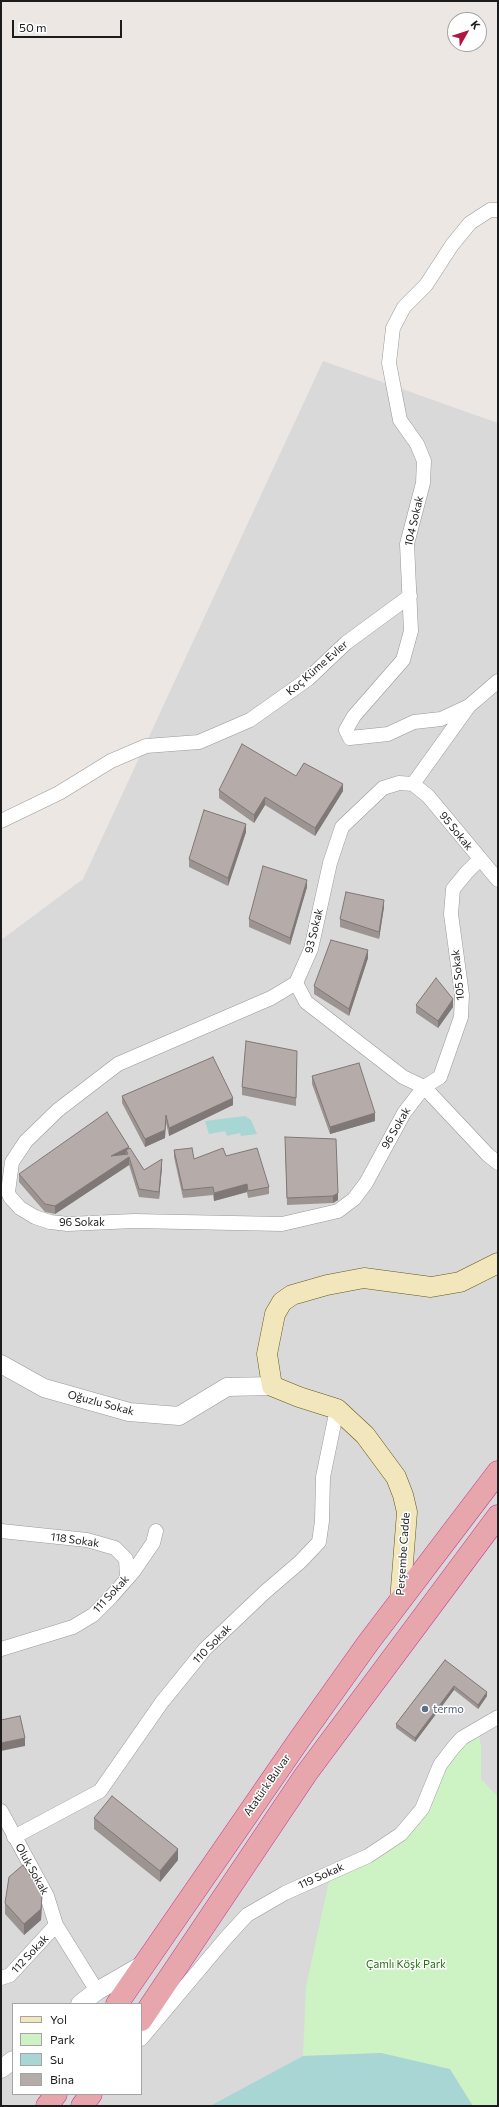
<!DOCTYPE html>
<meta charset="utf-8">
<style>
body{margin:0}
#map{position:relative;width:499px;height:2107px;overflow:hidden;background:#ece7e3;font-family:Commissioner,sans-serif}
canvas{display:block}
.frame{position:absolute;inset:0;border:2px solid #1c1c1c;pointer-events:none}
.legend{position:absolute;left:12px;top:2003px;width:130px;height:92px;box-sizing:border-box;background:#fff;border:1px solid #a4a4a4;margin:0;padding:5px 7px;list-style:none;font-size:12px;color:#1c1c1c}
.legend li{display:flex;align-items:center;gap:8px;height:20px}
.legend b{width:20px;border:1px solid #a4a4a4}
.north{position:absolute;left:447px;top:12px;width:40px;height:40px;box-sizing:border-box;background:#fff;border:1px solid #a4a4a4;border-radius:50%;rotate:51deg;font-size:11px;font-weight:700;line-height:16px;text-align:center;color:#1c1c1c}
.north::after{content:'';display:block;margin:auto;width:14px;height:18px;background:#b3153f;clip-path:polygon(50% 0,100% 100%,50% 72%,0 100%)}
.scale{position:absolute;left:12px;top:20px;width:110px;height:18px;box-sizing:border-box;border:2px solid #1c1c1c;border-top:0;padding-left:5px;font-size:12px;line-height:14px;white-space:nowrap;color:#1c1c1c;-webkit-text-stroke:3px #fff;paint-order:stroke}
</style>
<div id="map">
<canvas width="499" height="2107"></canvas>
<div class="frame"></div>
<ul class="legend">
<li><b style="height:5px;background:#f2e6bc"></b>Yol</li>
<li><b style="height:11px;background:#cdf3c4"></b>Park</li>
<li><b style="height:11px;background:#a8d6d4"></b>Su</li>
<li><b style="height:11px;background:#b5aca9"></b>Bina</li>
</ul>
<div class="north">K</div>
<div class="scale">50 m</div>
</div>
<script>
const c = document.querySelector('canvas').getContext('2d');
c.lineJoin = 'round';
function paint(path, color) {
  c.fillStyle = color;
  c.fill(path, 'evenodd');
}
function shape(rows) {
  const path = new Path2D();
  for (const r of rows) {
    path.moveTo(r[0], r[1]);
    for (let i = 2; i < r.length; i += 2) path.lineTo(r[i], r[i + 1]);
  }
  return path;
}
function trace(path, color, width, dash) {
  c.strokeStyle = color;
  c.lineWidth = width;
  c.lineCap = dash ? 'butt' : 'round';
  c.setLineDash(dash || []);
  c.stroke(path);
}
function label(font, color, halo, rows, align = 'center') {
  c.font = font + ' Commissioner,sans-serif';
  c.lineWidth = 3;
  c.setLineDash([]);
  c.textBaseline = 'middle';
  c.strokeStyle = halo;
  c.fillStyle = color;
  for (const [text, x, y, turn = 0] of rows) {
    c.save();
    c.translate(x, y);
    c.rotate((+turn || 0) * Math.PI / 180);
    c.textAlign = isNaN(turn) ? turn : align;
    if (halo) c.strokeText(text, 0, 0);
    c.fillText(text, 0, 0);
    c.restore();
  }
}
paint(shape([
 [323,361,498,423,498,2036,356,2106,1,2106,1,940,83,879],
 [13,2004,141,2004,141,2094,13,2094]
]), '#dad9da');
paint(shape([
 [478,1729,481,1747,481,1779,498,1797,498,2106,473,2106,450,2069,381,2053,303,2056,306,1987,331,1872,401,1834,440,1765]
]), '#cdf3c4');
paint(shape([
 [245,1116,251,1120,257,1134,241,1136,240,1133,227,1136,225,1131,209,1134,205,1121],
 [381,2053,450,2069,473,2106,210,2106,303,2056]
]), '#a8d6d4');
const minor = shape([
 [469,706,441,719,414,722,388,734,350,738,346,730,354,716,403,660,411,631,407,544,423,483,424,461,417,444,400,420,389,363,393,328,404,307,426,285,452,245,470,223,490,210,498,210],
 [413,784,399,783,383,788,342,827,330,863,311,949,296,983,306,1002,403,1077,424,1087,488,1155,498,1163],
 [413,784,469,706,498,681],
 [413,784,428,796,498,880],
 [1,821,59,793,111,761,146,746,199,742,250,720,308,679,346,643,410,596],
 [296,983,271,998,118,1064,58,1110,26,1141,12,1162,8,1192,10,1197,20,1208,35,1217,50,1222,68,1224,134,1221,282,1224,338,1211,354,1199,366,1183,404,1113,424,1087,440,1077,461,1017,462,995,451,914,453,889,467,872,479,860],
 [1,1531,87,1540,115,1548,126,1559,127,1578],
 [1,1649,73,1627,93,1615,111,1597,133,1572,153,1543,156,1531],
 [1,1811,47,1896,56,1925,97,1991],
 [14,1837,100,1791,162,1702,205,1649,265,1592,300,1562,319,1542,322,1521,323,1477,337,1409],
 [1,1978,10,1975,56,1925],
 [141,2039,225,1939,247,1915,285,1893,368,1856,401,1834,422,1809,440,1765,453,1748,462,1738,498,1717]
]);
const tertiary = shape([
 [1,1364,44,1388,129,1412,179,1416,227,1387,272,1386],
 [80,2004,97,1991,144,1964],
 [1,2069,13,2060]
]);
const secondary = shape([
 [400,1601,407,1512,403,1495,396,1477,365,1435,337,1409,299,1397,272,1386,267,1354,275,1314,282,1302,292,1295,327,1285,364,1278,431,1287,460,1282,498,1263]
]);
const trunk = shape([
 [117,2004,299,1740,368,1643,498,1472],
 [141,2020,306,1774,498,1516],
 [47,2106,56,2094],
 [82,2106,91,2094]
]);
trace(minor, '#999', 15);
trace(tertiary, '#999', 19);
trace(secondary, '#665910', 21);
trace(trunk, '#c4368d', 23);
trace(minor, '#fff', 14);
trace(tertiary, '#fff', 18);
trace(secondary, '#f2e6bc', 20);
trace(trunk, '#e6a6ac', 22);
paint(shape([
 [296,776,343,791,315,836,265,805,254,823,219,798,219,790],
 [246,832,228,886,189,867,189,859],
 [307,887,290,945,249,927,249,919],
 [384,907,379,939,340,927,340,919],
 [368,958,349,1016,314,994,314,986],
 [416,1005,453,1007,438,1028,416,1013],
 [297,1059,296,1106,242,1095,242,1087],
 [312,1076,375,1121,330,1134,312,1084],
 [122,1096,233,1105,169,1136,166,1123,165,1138,145,1147,122,1103],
 [285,1145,338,1200,333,1203,287,1205],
 [129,1149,144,1170,162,1167,159,1199,139,1197,129,1165,55,1214,45,1212,19,1182,19,1174],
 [174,1150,194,1159,226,1156,269,1187,269,1194,248,1198,247,1192,214,1201,213,1195,183,1198,174,1157],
 [445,1660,487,1696,478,1709,454,1690,415,1742,396,1728,396,1724],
 [94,1818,178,1860,160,1882,94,1829],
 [5,1903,42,1907,41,1920,24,1935,5,1914]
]), '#9c9491');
paint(shape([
 [343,784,343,791,315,836,315,828],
 [265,797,265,805,254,823,254,815],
 [246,824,246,832,228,886,228,878],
 [307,880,307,887,290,945,290,938],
 [384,900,384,907,379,939,379,932],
 [368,950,368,958,349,1016,349,1009],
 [453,999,453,1007,438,1028,438,1021],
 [233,1098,233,1105,169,1136,169,1128],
 [375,1113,375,1121,330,1134,330,1127],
 [166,1115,165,1138,145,1147,145,1139],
 [129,1147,129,1154,126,1150,126,1156,111,1156],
 [129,1157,129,1165,55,1214,55,1206],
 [162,1159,162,1167,159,1199,159,1192],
 [247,1184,247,1192,214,1201,214,1193],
 [338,1193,338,1200,333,1203,333,1196],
 [454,1686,454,1690,415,1742,415,1738],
 [487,1692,487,1696,478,1709,478,1705],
 [25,1738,25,1746,1,1751,1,1743],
 [178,1849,178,1860,160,1882,160,1871],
 [42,1896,41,1920,24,1935,24,1924]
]), '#7f7876');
const building = shape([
 [242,744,296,776,304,763,343,784,315,828,265,797,254,815,219,790,242,744],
 [204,810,246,824,228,878,189,859,204,810],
 [263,866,307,880,290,938,249,919,263,866],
 [346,892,384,900,379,932,340,919,346,892],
 [331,940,368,950,349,1009,314,986,331,940],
 [436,978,453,999,438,1021,416,1005,436,978],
 [246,1041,297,1051,296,1098,242,1087,246,1041],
 [213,1057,233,1098,169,1128,166,1115,165,1130,145,1139,122,1096,213,1057],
 [359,1063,375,1113,330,1127,312,1076,359,1063],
 [107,1112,129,1147,111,1156,128,1154,126,1150,130,1148,144,1170,162,1159,159,1192,139,1189,129,1157,55,1206,45,1204,19,1174,107,1112],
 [285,1137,336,1139,338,1193,333,1196,287,1198,285,1137],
 [192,1148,194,1159,223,1148,226,1156,257,1148,269,1187,248,1191,247,1184,214,1193,213,1187,183,1190,174,1150,192,1148],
 [445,1660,487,1692,478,1705,454,1686,415,1738,396,1724,445,1660],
 [20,1716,25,1738,1,1743,1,1720,20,1716],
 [112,1796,178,1849,160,1871,94,1818,112,1796],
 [23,1865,39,1888,42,1896,41,1909,24,1924,5,1903,9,1877,23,1865]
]);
paint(building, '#b5aca9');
trace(building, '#7f7876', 1);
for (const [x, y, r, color] of [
 [425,1709,4,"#5c6f8a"]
]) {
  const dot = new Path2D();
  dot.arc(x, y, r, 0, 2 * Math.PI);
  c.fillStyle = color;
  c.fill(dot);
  trace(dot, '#fff', 1.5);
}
label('11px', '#1c1c1c', '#fff', [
 ["104 Sokak",414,521,-77],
 ["Koç Küme Evler",317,668,-41],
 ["95 Sokak",456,831,51],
 ["93 Sokak",314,931,-76],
 ["105 Sokak",458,975,-96],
 ["96 Sokak",396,1128,-60],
 ["96 Sokak",82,1222],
 ["Oğuzlu Sokak",101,1403,15],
 ["118 Sokak",75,1540,8],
 ["Perşembe Cadde",403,1554,-86],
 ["111 Sokak",111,1594,-47],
 ["110 Sokak",212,1644,-46],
 ["Atatürk Bulvar",267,1785,-55],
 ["Oluk Sokak",32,1869,61],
 ["119 Sokak",321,1876,-24],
 ["112 Sokak",30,1954,-47]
]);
label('11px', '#4e5e75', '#fff', [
 ["termo",433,1709]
], 'left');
label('11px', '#276e17', '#fff', [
 ["Çamlı Köşk Park",406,1964]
]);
</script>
